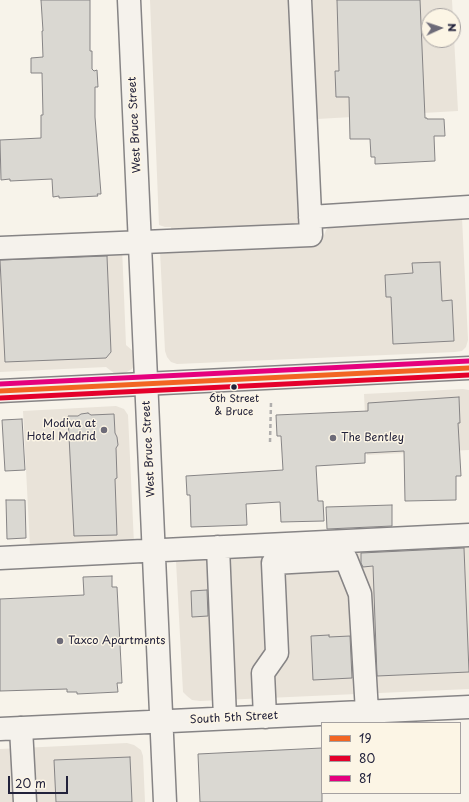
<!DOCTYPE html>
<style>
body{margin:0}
#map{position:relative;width:469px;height:802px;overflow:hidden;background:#f7f3ea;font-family:"Playpen Sans",sans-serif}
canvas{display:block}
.legend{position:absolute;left:321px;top:722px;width:140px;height:72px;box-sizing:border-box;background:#fcf5e5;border:1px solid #a5a1a1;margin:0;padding:5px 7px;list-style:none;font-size:12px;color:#22223b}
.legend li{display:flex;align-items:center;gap:8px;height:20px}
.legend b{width:20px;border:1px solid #a5a1a1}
.north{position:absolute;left:421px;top:8px;width:40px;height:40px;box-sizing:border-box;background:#fcf5e5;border:1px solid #a5a1a1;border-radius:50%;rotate:87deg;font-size:11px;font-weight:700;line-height:16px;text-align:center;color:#22223b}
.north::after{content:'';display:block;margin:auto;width:14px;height:18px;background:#6d6b78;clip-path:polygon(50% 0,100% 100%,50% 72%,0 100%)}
.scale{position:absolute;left:8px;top:776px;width:60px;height:18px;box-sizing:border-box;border:2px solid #22223b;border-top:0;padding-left:5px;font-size:12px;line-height:14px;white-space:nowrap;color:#22223b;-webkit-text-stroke:3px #fcf5e5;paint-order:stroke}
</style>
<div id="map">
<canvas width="469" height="802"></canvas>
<ul class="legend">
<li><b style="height:5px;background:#f26522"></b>19</li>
<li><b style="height:5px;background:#e4002b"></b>80</li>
<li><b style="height:5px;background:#e5007d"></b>81</li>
</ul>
<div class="north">N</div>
<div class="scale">20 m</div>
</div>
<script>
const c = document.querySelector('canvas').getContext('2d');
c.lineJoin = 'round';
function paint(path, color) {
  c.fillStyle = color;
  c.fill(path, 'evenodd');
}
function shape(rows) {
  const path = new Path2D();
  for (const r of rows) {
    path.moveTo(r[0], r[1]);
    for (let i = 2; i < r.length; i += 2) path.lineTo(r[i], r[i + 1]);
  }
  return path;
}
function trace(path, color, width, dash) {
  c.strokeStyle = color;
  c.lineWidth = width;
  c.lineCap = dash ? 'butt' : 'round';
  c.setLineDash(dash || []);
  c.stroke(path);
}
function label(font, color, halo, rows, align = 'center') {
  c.font = font + ' "Playpen Sans",sans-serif';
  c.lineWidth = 3;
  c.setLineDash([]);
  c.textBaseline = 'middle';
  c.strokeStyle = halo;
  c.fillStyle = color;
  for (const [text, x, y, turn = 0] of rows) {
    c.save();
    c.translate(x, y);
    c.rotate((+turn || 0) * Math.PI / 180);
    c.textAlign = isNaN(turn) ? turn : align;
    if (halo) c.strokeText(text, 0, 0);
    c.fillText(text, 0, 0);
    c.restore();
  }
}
paint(shape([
 [150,0,293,0,304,228,172,234,171,227,165,227,159,225],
 [312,0,452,0,458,111,317,119],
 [429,16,453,16,453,40,429,40],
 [462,218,468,340,466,347,462,351,455,352,177,364,171,362,167,357,165,351,160,251,171,246,323,238,326,230,333,224],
 [122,247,126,345,134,352,135,365,132,369,125,373,115,374,106,367,0,372,0,254],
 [463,389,469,390,469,450,367,455,364,394],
 [116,406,124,409,128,415,134,544,30,547,23,411],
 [469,544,469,689,200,701,192,700,187,696,183,692,176,561,185,558],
 [127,743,134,745,141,750,143,756,145,802,0,802,0,749]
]), '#e9e3d9');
const building = shape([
 [41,0,90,0,90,51,92,51,92,69,94,71,97,70,98,87,95,87,95,117,101,194,97,194,98,196,59,198,59,196,53,197,52,179,10,181,10,179,1,180,0,140,41,138,41,115,43,115,42,73,31,73,31,58,43,57,42,31,43,31,41,0],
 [337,0,420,0,425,118,427,118,427,119,444,119,445,136,434,136,435,161,375,164,375,157,371,157,370,139,350,139,349,97,336,97,335,71,339,71,337,0],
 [107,256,111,352,106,358,5,362,0,260,107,256],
 [440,262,442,301,452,300,454,341,393,344,391,297,386,297,385,275,413,273,412,263,440,262],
 [459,397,460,423,458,423,461,476,456,476,456,500,405,501,404,451,365,453,365,463,316,466,318,501,323,501,324,521,281,522,280,502,246,504,247,525,191,527,190,495,187,495,186,476,283,470,281,436,277,436,276,415,368,411,368,403,459,397],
 [88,413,91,415,114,414,115,433,117,437,118,445,116,448,117,478,115,479,117,535,74,536,68,416,78,416,81,414,88,413],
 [22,419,25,470,5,471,2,420,22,419],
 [6,500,25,500,26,538,7,539,6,500],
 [392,505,392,526,327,529,326,507,392,505],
 [464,548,469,672,377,676,373,566,363,567,361,563,361,553,464,548],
 [112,576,112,587,117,587,122,683,117,683,118,692,77,694,77,692,67,692,67,689,0,691,0,599,84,595,83,577,112,576],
 [207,590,208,616,192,617,191,591,207,590],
 [329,635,329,637,350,636,352,678,313,680,311,636,329,635],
 [322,748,322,802,200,802,198,754,322,748],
 [130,757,132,802,56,802,54,760,130,757]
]);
paint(building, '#dad8d2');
trace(building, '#868485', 1);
const minor = shape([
 [129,0,165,802],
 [310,217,469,207],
 [0,248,311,235,300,0],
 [218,547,225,718],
 [0,558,469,535],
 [265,717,263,673,277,653,273,563,346,559,360,594,367,712],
 [21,728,25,802],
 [0,729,469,707]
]);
const major = shape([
 [0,391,469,368]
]);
trace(minor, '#868485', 25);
trace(major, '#868485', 25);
trace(shape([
 [270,442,271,403]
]), '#b0aead', 2.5, [4, 3]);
trace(minor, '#f5f2ec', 22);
trace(major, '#f5f2ec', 22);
trace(shape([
 [0,391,469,368]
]), '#f26522', 5);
trace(shape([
 [0,398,469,375]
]), '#e4002b', 5);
trace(shape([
 [0,384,469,361]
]), '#e5007d', 5);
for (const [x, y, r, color] of [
 [234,387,3.5,"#22223b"],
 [104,430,4,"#6d6b78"],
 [333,438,4,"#6d6b78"],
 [60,641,4,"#6d6b78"]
]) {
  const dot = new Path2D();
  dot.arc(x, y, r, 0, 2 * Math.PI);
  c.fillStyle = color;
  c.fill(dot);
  trace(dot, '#fcf5e5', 1.5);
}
label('10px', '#22223b', '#fcf5e5', [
 ["6th Street",234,399],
 ["& Bruce",234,412]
]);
label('11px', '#22223b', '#fcf5e5', [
 ["West Bruce Street",135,125,-93],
 ["West Bruce Street",149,449,-93],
 ["South 5th Street",234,718,-3]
]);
label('11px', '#22223b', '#fcf5e5', [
 ["Modiva at",96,424,"right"],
 ["Hotel Madrid",96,437,"right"],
 ["The Bentley",341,438],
 ["Taxco Apartments",68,641]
], 'left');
</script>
